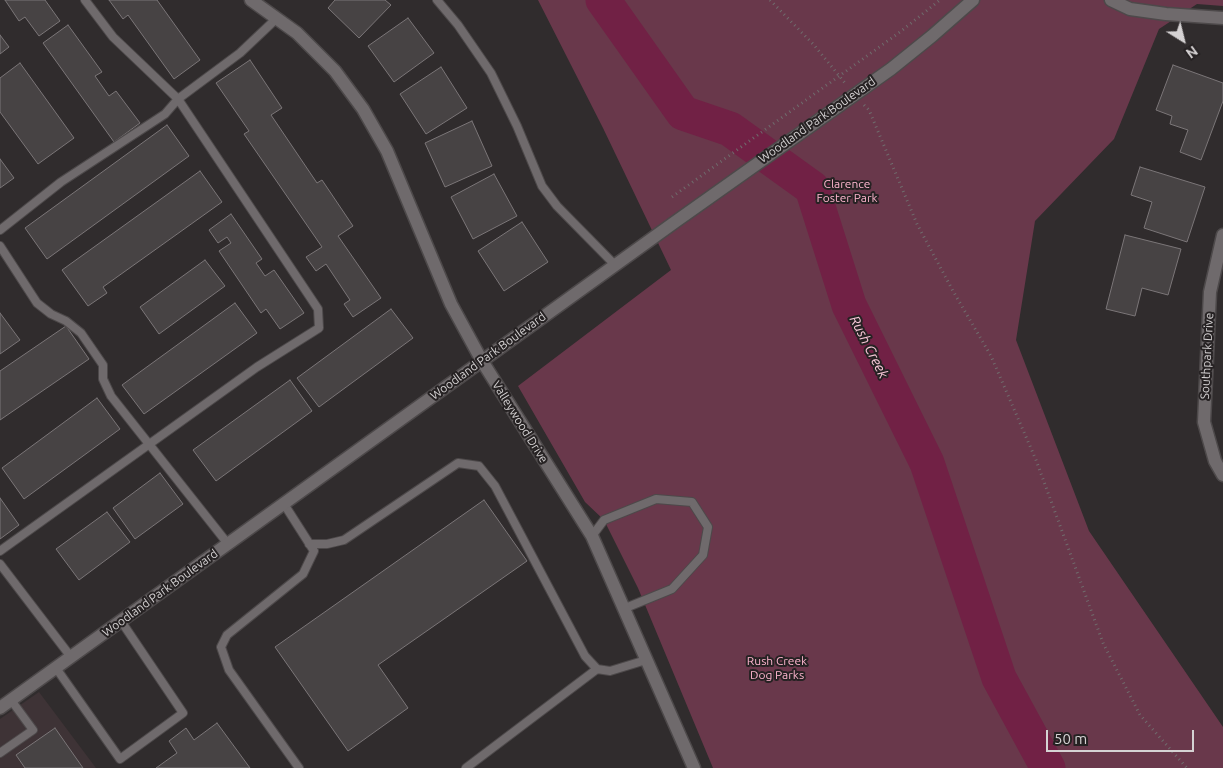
<!DOCTYPE html>
<style>
body{margin:0}
#map{position:relative;width:1223px;height:768px;overflow:hidden;background:#302c2d;font-family:Ubuntu,sans-serif}
canvas{display:block}
.north{position:absolute;left:1158px;top:15px;width:50px;height:50px;-webkit-text-stroke:4px #262223;paint-order:stroke;rotate:144deg;font-size:14px;font-weight:700;line-height:20px;text-align:center;color:#d5d2d3}
.north::after{content:'';display:block;margin:auto;width:18px;height:22px;background:#d5d2d3;clip-path:polygon(50% 0,100% 100%,50% 72%,0 100%)}
.scale{position:absolute;left:1046px;top:730px;width:148px;height:22px;box-sizing:border-box;border:2px solid #d5d2d3;border-top:0;padding-left:6px;font-size:15px;line-height:18px;white-space:nowrap;color:#d5d2d3;-webkit-text-stroke:4px #262223;paint-order:stroke}
</style>
<div id="map">
<canvas width="1223" height="768"></canvas>
<div class="north">N</div>
<div class="scale">50 m</div>
</div>
<script>
const c = document.querySelector('canvas').getContext('2d');
c.lineJoin = 'round';
function paint(path, color) {
  c.fillStyle = color;
  c.fill(path, 'evenodd');
}
function shape(rows) {
  const path = new Path2D();
  for (const r of rows) {
    path.moveTo(r[0], r[1]);
    for (let i = 2; i < r.length; i += 2) path.lineTo(r[i], r[i + 1]);
  }
  return path;
}
function trace(path, color, width, dash) {
  c.strokeStyle = color;
  c.lineWidth = width;
  c.lineCap = dash ? 'butt' : 'round';
  c.setLineDash(dash || []);
  c.stroke(path);
}
function label(font, color, halo, rows, align = 'center') {
  c.font = font + ' Ubuntu,sans-serif';
  c.lineWidth = 4;
  c.setLineDash([]);
  c.textBaseline = 'middle';
  c.strokeStyle = halo;
  c.fillStyle = color;
  for (const [text, x, y, turn = 0] of rows) {
    c.save();
    c.translate(x, y);
    c.rotate((+turn || 0) * Math.PI / 180);
    c.textAlign = isNaN(turn) ? turn : align;
    if (halo) c.strokeText(text, 0, 0);
    c.fillText(text, 0, 0);
    c.restore();
  }
}
paint(shape([
 [39,692,96,768,0,768,0,719]
]), '#3e3336');
paint(shape([
 [538,0,1223,0,1223,6,1197,4,1159,29,1114,139,1035,221,1016,340,1089,531,1223,727,1223,768,713,768,638,588,604,520,585,502,518,386,671,270,603,128]
]), '#69384b');
trace(shape([
 [603,0,683,113,730,129,812,188,849,305,927,463,999,678,1048,768]
]), '#712145', 35);
const building = shape([
 [5,0,45,0,60,21,39,36,25,17,19,21,5,0],
 [109,0,157,0,200,60,174,79,128,15,123,19,109,0],
 [335,0,385,0,391,5,359,38,328,8,335,0],
 [408,18,434,53,394,82,368,46,408,18],
 [68,25,102,72,95,76,109,96,116,91,140,123,114,142,43,43,68,25],
 [0,35,9,47,0,54,0,35],
 [250,60,282,108,271,115,317,183,322,180,353,226,338,236,381,298,353,317,344,304,350,300,326,264,316,271,306,257,322,247,244,134,249,131,216,83,250,60],
 [20,63,74,138,38,164,0,112,0,78,20,63],
 [1173,65,1223,83,1223,101,1201,160,1180,152,1188,130,1170,124,1172,116,1156,110,1173,65],
 [441,67,467,108,426,134,400,94,441,67],
 [472,121,492,166,445,187,425,143,472,121],
 [167,125,189,156,47,259,25,228,167,125],
 [0,159,14,178,0,188,0,159],
 [1140,167,1205,187,1187,242,1144,228,1152,202,1131,195,1140,167],
 [200,171,222,202,103,287,107,293,88,306,62,270,200,171],
 [494,174,517,216,473,239,451,197,494,174],
 [231,214,262,259,256,263,265,276,274,270,304,313,280,329,266,309,261,313,219,251,231,243,227,237,218,243,209,230,231,214],
 [522,222,548,262,504,291,478,251,522,222],
 [1125,235,1181,249,1168,295,1142,288,1135,316,1106,309,1125,235],
 [205,260,225,286,159,334,140,307,205,260],
 [235,303,257,333,144,414,122,385,235,303],
 [391,309,413,338,319,407,297,378,391,309],
 [0,313,20,340,0,354,0,313],
 [66,326,89,359,0,420,0,371,66,326],
 [290,380,312,411,216,481,193,450,290,380],
 [97,398,120,429,24,499,2,468,97,398],
 [160,473,183,504,135,539,113,508,160,473],
 [0,498,19,525,0,539,0,498],
 [484,500,527,561,378,665,408,708,348,751,275,647,484,500],
 [107,512,130,542,79,580,56,549,107,512],
 [217,723,250,768,156,768,177,753,169,741,186,728,194,740,217,723],
 [55,728,83,768,25,768,16,755,55,728]
]);
paint(building, '#474344');
trace(building, '#7b7678', 1);
const service = shape([
 [437,0,458,25,491,73,517,126,542,186,557,206,615,265],
 [0,230,61,182,165,114,178,99,240,53,277,18],
 [0,246,37,303,51,314,66,321,81,333,103,365,103,379,111,396,228,544],
 [284,504,314,551,303,574,227,635,221,647,229,670,299,768],
 [592,536,604,520,656,499,692,502,708,527,703,555,672,589,623,609],
 [309,544,327,544,344,540,458,463,479,466,495,486,585,656,597,669,610,671,646,660],
 [0,551,257,367,319,328,318,309,178,99,113,37,85,0],
 [0,564,71,657],
 [56,668,120,759,183,713,121,621],
 [0,753,33,730,11,700],
 [466,768,597,669]
]);
const minor = shape([
 [251,0,297,33,335,71,363,109,387,151,451,304,482,361,592,536,694,768],
 [1111,0,1130,9,1166,14,1223,18],
 [1223,235,1210,292,1204,422,1215,461,1223,475]
]);
const tertiary = shape([
 [0,708,675,222,891,69,932,36,973,0]
]);
trace(service, '#4d494a', 10);
trace(minor, '#4d494a', 15);
trace(tertiary, '#4d494a', 15);
trace(shape([
 [770,0,814,45,845,83],
 [864,105,869,110,917,224,953,291,991,356,1036,460,1103,643,1140,715,1187,768],
 [672,197,900,32,940,0]
]), '#706c6d', 3, [1, 4]);
trace(service, '#6f6a6c', 8);
trace(minor, '#6f6a6c', 12);
trace(tertiary, '#6f6a6c', 12);
label('12px', '#d5d2d3', '#262223', [
 ["Woodland Park Boulevard",817,120,-35],
 ["Woodland Park Boulevard",488,356,-36],
 ["Southpark Drive",1207,356,-87],
 ["Valleywood Drive",520,422,58],
 ["Woodland Park Boulevard",160,593,-36]
]);
label('12px', '#fdb5ce', '#262223', [
 ["Clarence",847,184],
 ["Foster Park",847,198],
 ["Rush Creek",777,661],
 ["Dog Parks",777,675]
]);
label('italic 14px', '#f8c8d8', '#262223', [
 ["Rush Creek",869,347,63]
]);
</script>
